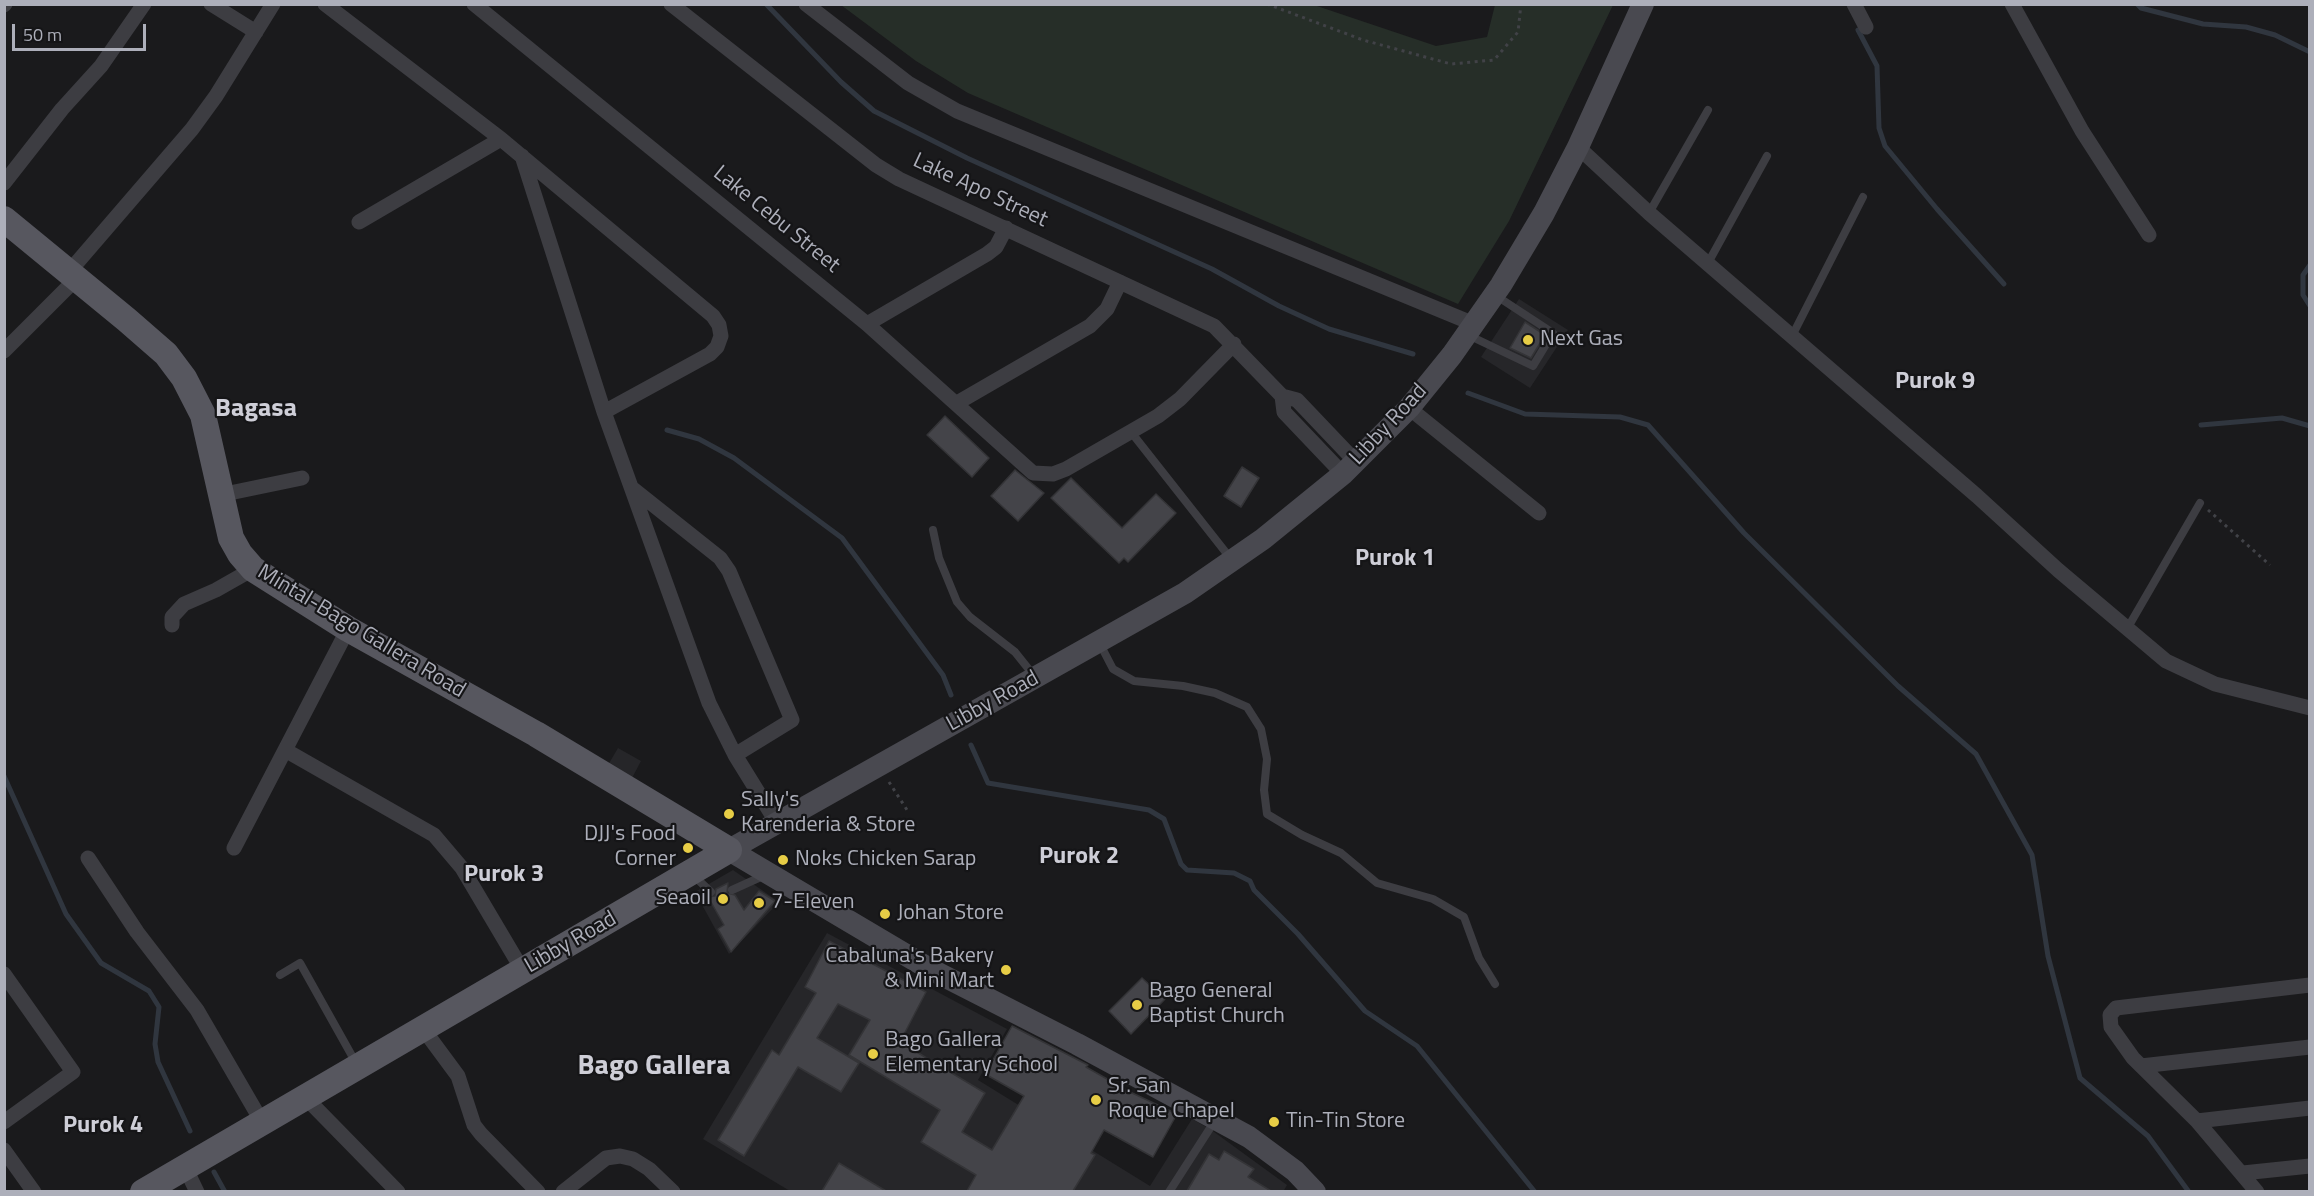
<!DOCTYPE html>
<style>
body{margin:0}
#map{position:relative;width:2314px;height:1196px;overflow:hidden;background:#1a1a1c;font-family:"Titillium Web",sans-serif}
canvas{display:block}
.frame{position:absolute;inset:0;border:6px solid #adafba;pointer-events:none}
.scale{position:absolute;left:12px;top:24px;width:134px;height:27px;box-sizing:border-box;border:3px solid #adafba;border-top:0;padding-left:8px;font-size:18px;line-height:21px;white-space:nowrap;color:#adafba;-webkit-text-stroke:4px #151517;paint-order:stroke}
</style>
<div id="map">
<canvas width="2314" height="1196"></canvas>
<div class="frame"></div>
<div class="scale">50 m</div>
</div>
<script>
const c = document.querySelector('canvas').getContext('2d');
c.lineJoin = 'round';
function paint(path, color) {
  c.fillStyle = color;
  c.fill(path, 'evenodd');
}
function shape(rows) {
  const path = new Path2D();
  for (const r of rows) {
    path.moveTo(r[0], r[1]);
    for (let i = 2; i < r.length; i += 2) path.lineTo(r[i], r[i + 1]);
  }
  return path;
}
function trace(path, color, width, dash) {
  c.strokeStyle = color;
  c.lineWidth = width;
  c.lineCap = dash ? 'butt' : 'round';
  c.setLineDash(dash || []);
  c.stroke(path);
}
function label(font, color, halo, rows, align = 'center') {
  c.font = font + ' "Titillium Web",sans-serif';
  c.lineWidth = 4.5;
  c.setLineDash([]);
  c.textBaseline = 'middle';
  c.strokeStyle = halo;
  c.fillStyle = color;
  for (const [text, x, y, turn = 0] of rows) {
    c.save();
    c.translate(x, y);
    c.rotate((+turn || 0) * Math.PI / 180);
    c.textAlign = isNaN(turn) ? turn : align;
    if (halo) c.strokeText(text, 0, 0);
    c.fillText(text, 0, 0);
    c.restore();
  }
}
paint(shape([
 [1519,299,1568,330,1530,388,1481,357],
 [618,748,641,761,632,778,608,765],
 [733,870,779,902,729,954,695,892],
 [827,933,1007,1029,978,1080,1150,1186,1192,1119,1210,1129,1287,1185,1283,1192,790,1191,703,1139]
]), '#262629');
paint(shape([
 [841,5,1314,5,1436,46,1487,37,1495,5,1613,5,1509,221,1458,304,968,93,916,61]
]), '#262e28');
trace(shape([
 [766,4,841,82,874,111,967,158,1212,269,1279,306,1329,329,1413,354],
 [2137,4,2141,8,2203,24,2246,27,2275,35,2310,52],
 [1858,30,1877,66,1879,128,1885,146,1937,209,2004,284],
 [2310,265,2303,275,2303,295,2310,306],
 [1468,393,1525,414,1620,417,1648,425,1744,533,1898,686,1976,754,2032,855,2048,956,2080,1078,2148,1136,2189,1192],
 [2201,425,2282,418,2310,426],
 [667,430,699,439,734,458,842,538,943,675,951,695],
 [971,745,988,783,1149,810,1164,819,1181,864,1187,870,1234,873,1250,881,1254,890,1298,934,1365,1011,1417,1046,1535,1192],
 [4,776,66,914,101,963,149,991,159,1007,155,1044,158,1062,190,1131],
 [214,1172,225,1192]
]), '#30363f', 5);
const building = shape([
 [1525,322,1545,335,1531,358,1510,348,1525,322],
 [945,416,989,458,972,477,927,435,945,416],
 [1242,467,1259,478,1241,507,1224,496,1242,467],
 [1015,470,1044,493,1018,521,991,496,1015,470],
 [1071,478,1122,528,1156,494,1176,513,1128,562,1124,558,1119,563,1051,498,1071,478],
 [728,883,727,893,735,895,744,910,759,891,775,901,731,952,718,929,724,925,708,897,715,896,716,889,728,883],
 [829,941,926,992,900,1042,985,1093,962,1132,992,1150,1024,1096,985,1074,1012,1026,1088,1065,1086,1067,1130,1092,1177,1114,1153,1157,1104,1130,1091,1153,1095,1155,1073,1191,967,1191,976,1175,921,1142,940,1110,849,1055,870,1020,838,1004,817,1038,859,1063,841,1092,798,1067,744,1156,718,1140,772,1050,779,1055,816,993,805,987,829,941],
 [1142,978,1165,999,1131,1034,1109,1011,1142,978],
 [1224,1151,1254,1169,1248,1177,1271,1191,1187,1191,1209,1154,1219,1160,1224,1151],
 [839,1163,886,1191,822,1191,839,1163]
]);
paint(building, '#444449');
trace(building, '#343437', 1.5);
trace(shape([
 [1267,4,1363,40,1451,64,1494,60,1518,32,1521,4],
 [2208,510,2270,565],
 [889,782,909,813]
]), '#414247', 3, [3, 4.5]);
trace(shape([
 [1649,213,1708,110],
 [1708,263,1767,156],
 [1468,335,1533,366,1553,333,1495,295],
 [1792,336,1863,197],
 [1131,432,1231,559],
 [933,530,939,558,957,602,970,617,1015,652,1035,677],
 [2127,629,2200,503],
 [1100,644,1113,669,1134,681,1183,686,1215,693,1247,707,1261,729,1267,759,1264,790,1267,814,1302,835,1341,853,1377,883,1433,899,1464,917,1479,958,1495,984],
 [694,876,711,892],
 [732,890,763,876],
 [280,975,300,963,356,1063],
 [1169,1192,1214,1122]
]), '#3d3d42', 8);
trace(shape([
 [211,4,256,32],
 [325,4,501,139,713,316,719,325,721,336,717,347,710,354,604,412],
 [474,4,867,324,1033,473,1053,474,1066,469,1158,416,1180,399,1234,344],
 [671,4,876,165,899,179,1214,326,1282,396,1297,400,1356,462],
 [806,4,908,83,957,111,1474,324],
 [1854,4,1866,27],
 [2012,4,2082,131,2149,235],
 [4,5,5,4],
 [1578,147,1649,213,1977,496,2058,570,2166,661,2215,684,2310,708],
 [522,156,604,412,709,703,735,755,777,823],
 [4,183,62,109,101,66,144,4],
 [359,222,501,139],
 [68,273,192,129,216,96,273,4],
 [867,324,987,254,996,247,1006,228],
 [4,351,76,279],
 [1282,396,1284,412,1343,474],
 [957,403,1090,326,1107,309,1120,282],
 [1409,408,1539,513],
 [632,488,720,558,729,571,792,720,735,755],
 [220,495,302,478],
 [172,625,172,617,184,604,216,590,253,569],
 [285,750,434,835,462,868,523,971],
 [234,848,348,629],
 [88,858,137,932,197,1010,262,1122],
 [4,974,73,1072,4,1122],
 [424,1030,458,1076,474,1125,481,1134,538,1192],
 [2141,1066,2310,1047],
 [305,1097,398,1192],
 [2197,1121,2310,1108],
 [4,1150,34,1192],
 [185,1167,197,1192],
 [2243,1173,2310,1166],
 [563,1192,606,1158,620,1156,633,1159,649,1169,673,1192],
 [2257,1192,2197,1121,2133,1058,2111,1027,2110,1015,2116,1008,2310,985]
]), '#3d3d42', 15);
trace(shape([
 [1315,1192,1295,1171,1249,1137,1077,1044,928,968,729,850,1185,593,1263,539,1343,474,1409,408,1452,355,1501,285,1544,213,1578,147,1643,4]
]), '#494950', 22);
trace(shape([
 [4,219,127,320,166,354,184,378,203,415,231,538,240,554,253,569,348,629,536,734,729,850,143,1192]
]), '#57575f', 26);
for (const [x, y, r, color] of [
 [1528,340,6,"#e7cd46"],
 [729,814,6,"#e7cd46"],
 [688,848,6,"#e7cd46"],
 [783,860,6,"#e7cd46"],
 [723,899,6,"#e7cd46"],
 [759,903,6,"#e7cd46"],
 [885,914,6,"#e7cd46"],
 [1006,970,6,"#e7cd46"],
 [1137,1005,6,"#e7cd46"],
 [873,1054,6,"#e7cd46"],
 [1096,1100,6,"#e7cd46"],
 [1274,1122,6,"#e7cd46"]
]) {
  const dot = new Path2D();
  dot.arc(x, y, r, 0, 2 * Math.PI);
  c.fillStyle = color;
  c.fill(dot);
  trace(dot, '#151517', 2);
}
label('22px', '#adafba', '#151517', [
 ["Lake Apo Street",980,191,25],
 ["Lake Cebu Street",776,220,39],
 ["Libby Road",1389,425,-47],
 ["Mintal-Bago Gallera Road",361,632,31],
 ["Libby Road",993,702,-29],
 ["Libby Road",571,943,-30]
]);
label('22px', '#adafba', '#151517', [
 ["Next Gas",1540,340],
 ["Sally's",741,801],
 ["Karenderia & Store",741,826],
 ["DJJ's Food",676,835,"right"],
 ["Corner",676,860,"right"],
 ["Noks Chicken Sarap",795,860],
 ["Seaoil",711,899,"right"],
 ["7-Eleven",771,903],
 ["Johan Store",897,914],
 ["Cabaluna's Bakery",994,957,"right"],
 ["& Mini Mart",994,982,"right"],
 ["Bago General",1149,992],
 ["Baptist Church",1149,1017],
 ["Bago Gallera",885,1041],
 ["Elementary School",885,1066],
 ["Sr. San",1108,1087],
 ["Roque Chapel",1108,1112],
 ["Tin-Tin Store",1286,1122]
], 'left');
label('bold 24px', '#ceced7', '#151517', [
 ["Purok 9",1935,382],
 ["Purok 1",1395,559],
 ["Purok 2",1079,857],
 ["Purok 3",504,875],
 ["Purok 4",103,1126]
]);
label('bold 26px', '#ceced7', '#151517', [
 ["Bagasa",256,410]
]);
label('bold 28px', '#ceced7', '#151517', [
 ["Bago Gallera",654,1067]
]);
</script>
